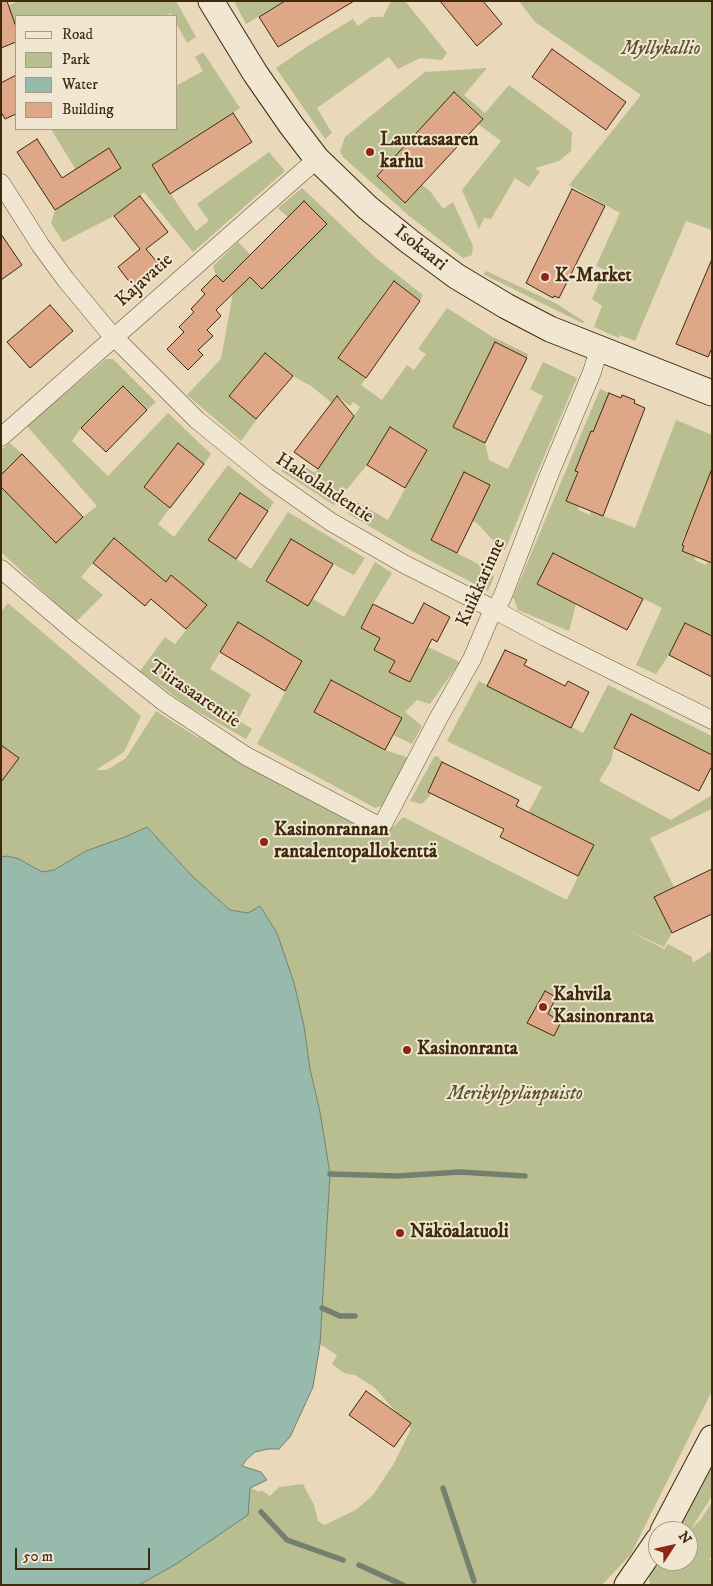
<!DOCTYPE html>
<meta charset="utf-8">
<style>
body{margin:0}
#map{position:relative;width:713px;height:1586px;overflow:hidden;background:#e9d8ba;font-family:"IM FELL DW Pica",serif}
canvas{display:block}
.frame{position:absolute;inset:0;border:2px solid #3e2a0d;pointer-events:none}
.legend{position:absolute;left:15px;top:15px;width:162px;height:115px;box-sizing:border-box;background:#f1e6d2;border:1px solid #a99b83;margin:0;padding:6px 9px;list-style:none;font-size:15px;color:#3e2a0d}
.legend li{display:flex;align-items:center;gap:10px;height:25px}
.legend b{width:25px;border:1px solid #a99b83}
.north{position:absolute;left:648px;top:1521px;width:50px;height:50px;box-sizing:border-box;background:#f1e6d2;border:1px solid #a99b83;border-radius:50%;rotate:55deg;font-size:14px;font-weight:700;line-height:20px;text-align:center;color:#3e2a0d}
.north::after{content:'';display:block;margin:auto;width:18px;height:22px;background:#8f2418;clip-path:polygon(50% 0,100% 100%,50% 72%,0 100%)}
.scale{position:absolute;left:15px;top:1548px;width:135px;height:22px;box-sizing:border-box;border:2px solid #3e2a0d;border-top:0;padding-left:6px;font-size:15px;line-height:18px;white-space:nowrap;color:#3e2a0d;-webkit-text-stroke:4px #f1e6d2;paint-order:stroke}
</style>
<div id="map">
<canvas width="713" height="1586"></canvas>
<div class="frame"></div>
<ul class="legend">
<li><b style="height:6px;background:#f1e6d2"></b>Road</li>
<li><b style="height:14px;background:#b8be8f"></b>Park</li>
<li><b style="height:14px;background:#97baad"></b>Water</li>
<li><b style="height:14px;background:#dea788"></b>Building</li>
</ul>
<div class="north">N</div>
<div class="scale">50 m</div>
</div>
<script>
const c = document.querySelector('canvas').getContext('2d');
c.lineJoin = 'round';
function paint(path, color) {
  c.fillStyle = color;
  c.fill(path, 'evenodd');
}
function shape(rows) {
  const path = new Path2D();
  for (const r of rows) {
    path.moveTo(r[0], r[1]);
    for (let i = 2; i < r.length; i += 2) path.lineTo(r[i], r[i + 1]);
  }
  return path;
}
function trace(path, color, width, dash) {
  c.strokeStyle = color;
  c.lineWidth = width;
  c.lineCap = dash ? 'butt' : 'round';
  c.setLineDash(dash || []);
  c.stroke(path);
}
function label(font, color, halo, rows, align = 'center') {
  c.font = font + ' "IM FELL DW Pica",serif';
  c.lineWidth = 4;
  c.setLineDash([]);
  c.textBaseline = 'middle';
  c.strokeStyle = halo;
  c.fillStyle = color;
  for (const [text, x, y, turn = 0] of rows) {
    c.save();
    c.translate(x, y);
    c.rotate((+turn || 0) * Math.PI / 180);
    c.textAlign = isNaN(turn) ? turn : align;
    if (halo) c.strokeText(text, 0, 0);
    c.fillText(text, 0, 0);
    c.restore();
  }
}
paint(shape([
 [18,1,176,1,196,37,187,43,176,23,176,16,172,16,171,13,166,16,16,16,16,27,8,6],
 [234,1,285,1,246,24],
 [391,1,405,1,447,53,442,60,420,58,398,69,389,57,317,108,332,133,325,139,276,68,308,46,353,19,358,26,371,17,383,17],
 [519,1,712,1,712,230,686,221,635,341,620,335,619,338,594,327,602,306,592,299,605,270,596,266,620,213,569,185,641,95,535,22],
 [203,52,240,108,152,165,180,208,196,231,209,221,197,204,269,152,285,171,193,252,144,192,114,216,63,242,51,223,55,210,121,167,109,149,76,170,51,129,176,129,176,86,203,71,195,57],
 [487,68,464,95,485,113,509,85,572,132,571,151,559,161,535,168,540,172,529,187,515,178,491,219,484,218,479,229,462,190,501,141,478,124,483,118,454,92,377,176,405,203,422,185,430,191,443,209,453,202,473,246,472,255,463,258,407,214,343,157,340,151,345,137,425,72],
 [302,188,376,258,423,295,420,301,393,281,338,358,366,378,361,385,382,400,407,365,414,370,426,354,418,349,447,308,491,336,528,354,527,358,495,343,453,427,485,443,489,460,508,469,543,396,530,389,543,362,577,378,505,550,498,546,477,523,472,521,490,485,464,472,431,540,486,568,494,577,488,591,408,549,347,513,355,501,388,520,427,449,390,427,367,465,334,505,281,471,290,464,307,468,315,473,360,407,353,402,350,406,337,396,332,403,311,386,293,376,265,353,229,396,257,419,241,441,187,395,221,359,233,293,216,275,213,266,238,242,250,254,239,266,262,288,327,224,304,201,288,217,278,208],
 [486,271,557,304,585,322,582,323,483,274],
 [106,359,113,359,156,402,147,410,123,386,81,428,72,441,108,476,168,413,211,454,204,464,178,444,144,487,170,508,158,524,174,537,228,465,274,502,268,511,240,493,209,540,251,569,288,512,365,558,354,575,333,564,291,540,308,606,313,599,344,617,375,562,392,573,373,604,361,628,380,638,374,650,395,661,389,672,411,682,422,658,403,648,409,638,460,662,430,704,417,700,405,712,422,726,412,744,393,735,402,717,330,680,314,712,385,750,409,758,384,805,375,808,257,744,302,661,238,622,210,669,251,694,238,720,252,729,246,739,188,706,140,671,165,637,175,644,206,605,171,576,166,582,114,538,81,577,103,595,76,622,1,552,1,487,56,543,83,517,97,506,27,426],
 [600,389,609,393,593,432,591,432,575,471,577,472,566,501,579,507,578,510,590,515,591,511,635,528,676,420,712,435,712,480,708,479,693,517,688,536,685,535,681,544,684,546,682,551,696,556,694,560,706,565,708,561,712,563,712,636,685,623,669,655,656,674,636,665,662,608,553,553,537,584,576,604,569,631,518,610,513,597],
 [10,443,22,454,1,475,1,450],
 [8,603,141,716,124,752,96,770,107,770,126,758,156,711,192,734,285,784,386,831,393,827,403,817,567,900,593,845,528,813,542,787,447,741,479,681,583,733,608,685,712,736,712,755,631,714,614,748,611,761,599,781,671,820,712,795,712,809,650,838,674,887,661,893,662,903,659,907,672,933,664,947,629,931,664,949,668,944,692,957,693,963,712,950,712,1391,631,1554,602,1585,137,1585,250,1488,260,1492,261,1490,270,1496,279,1487,303,1484,314,1505,318,1521,324,1525,356,1510,373,1495,393,1465,411,1429,374,1387,355,1375,344,1373,332,1364,337,1355,320,1344,330,1174,320,1112,310,1069,304,1026,294,983,277,933,260,906,248,913,230,910,193,877,147,827,125,837,86,851,54,870,42,872,19,859,8,856,1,857,1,612],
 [438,756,442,762,428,791,431,794,422,804,410,801,434,757],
 [712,1440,712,1496,691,1529,701,1519,712,1502,712,1556,709,1559,712,1561,712,1585,650,1585,649,1575,662,1561,688,1561,688,1531,664,1531]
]), '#b8be8f');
const water = shape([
 [147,827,193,877,230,910,248,913,260,906,277,933,294,983,304,1026,310,1069,320,1112,330,1174,320,1344,313,1387,290,1437,279,1449,268,1449,255,1452,246,1460,242,1466,261,1472,267,1480,250,1488,248,1515,176,1564,139,1585,1,1585,1,857,8,856,19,859,42,872,54,870,86,851,125,837,147,827]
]);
paint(water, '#97baad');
trace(water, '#73806d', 1);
trace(shape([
 [330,1174,397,1176,460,1172,525,1176],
 [322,1308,340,1316,355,1316],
 [443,1488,474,1581],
 [261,1512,287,1540,343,1560],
 [359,1565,403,1585]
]), '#73806d', 5.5);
const building = shape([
 [1,1,7,1,16,27,16,42,1,48,1,1],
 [285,1,354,1,278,47,259,17,285,1],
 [440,1,483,1,502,24,477,46,440,1],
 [552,49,626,102,606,130,532,77,552,49],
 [16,75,16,114,5,119,1,112,1,83,16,75],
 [454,92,483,119,405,203,377,176,454,92],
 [233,113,252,142,170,194,152,165,233,113],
 [37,139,62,178,109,148,121,168,55,210,17,152,37,139],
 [572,189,605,206,559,298,554,296,553,298,526,283,572,189],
 [140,196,168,232,146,249,162,268,135,289,118,267,140,249,114,216,140,196],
 [304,201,327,224,262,289,250,277,216,310,221,316,207,330,213,336,198,350,203,355,188,370,167,349,184,332,179,327,194,312,191,309,205,294,201,290,216,275,223,282,304,201],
 [1,234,22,265,1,280,1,234],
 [712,259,712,348,708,357,676,344,712,259],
 [394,281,420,301,366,378,338,358,394,281],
 [50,305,73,331,30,368,7,342,50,305],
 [495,342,527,358,485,443,453,427,495,342],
 [265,353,293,376,256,419,229,396,265,353],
 [123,386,147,410,106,452,81,428,123,386],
 [609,393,621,398,622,395,635,400,634,403,645,408,603,516,566,501,578,472,575,471,591,431,593,432,609,393],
 [337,396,354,416,318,469,294,452,337,396],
 [390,427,427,450,405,488,367,465,390,427],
 [178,443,204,464,170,508,144,487,178,443],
 [22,454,83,517,56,543,1,487,1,475,22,454],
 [711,471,712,471,712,563,682,551,684,546,682,545,711,471],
 [464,472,490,485,457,553,431,540,464,472],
 [240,493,268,511,236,559,208,540,240,493],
 [114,538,166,582,171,575,207,605,186,629,151,599,145,606,93,563,114,538],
 [291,539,333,564,308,606,266,581,291,539],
 [553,553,643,599,627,630,537,584,553,553],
 [424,603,450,617,437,642,432,639,410,682,389,672,395,661,374,650,380,638,361,628,373,604,413,624,424,603],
 [238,622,302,661,285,691,220,652,238,622],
 [685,623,712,636,712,677,669,655,685,623],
 [505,650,527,660,524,665,565,686,568,681,589,692,571,728,487,686,505,650],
 [331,680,402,718,385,750,314,712,331,680],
 [631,714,712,755,712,766,699,791,614,748,631,714],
 [1,745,19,758,1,782,1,745],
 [442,762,519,800,516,806,594,845,578,876,500,837,504,829,428,792,442,762],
 [712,869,712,914,672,933,654,897,712,869],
 [545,991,556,997,548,1014,561,1022,554,1036,527,1023,545,991],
 [366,1391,411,1423,394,1447,349,1415,366,1391]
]);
paint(building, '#dea788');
trace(building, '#3e2a0d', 1);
const street = shape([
 [1,183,41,246,66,280,109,332,197,420,267,477,331,522,404,564,495,610,545,637,712,720],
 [1,437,317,159],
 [1,569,75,632,164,702,246,756,375,824,383,824,438,719,472,659,489,619,502,598,549,475,592,372,599,349]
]);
const secondary = shape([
 [211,1,255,73,291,125,317,159,368,208,410,242,456,276,506,306,550,329,712,393],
 [663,1531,712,1438],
 [627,1585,658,1540]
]);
trace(street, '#695638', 19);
trace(secondary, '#3e2a0d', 27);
trace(street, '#f1e6d2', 18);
trace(secondary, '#f1e6d2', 25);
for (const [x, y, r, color] of [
 [370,152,5,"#8f2418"],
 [545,277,5,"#8f2418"],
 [264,842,5,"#8f2418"],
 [543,1007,5,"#8f2418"],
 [407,1050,5,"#8f2418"],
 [400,1233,5,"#8f2418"]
]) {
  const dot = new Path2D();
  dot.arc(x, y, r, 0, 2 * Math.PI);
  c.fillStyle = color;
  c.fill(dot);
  trace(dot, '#f1e6d2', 2);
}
label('italic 19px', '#5c4f2e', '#f1e6d2', [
 ["Myllykallio",661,50],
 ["Merikylpylänpuisto",515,1095]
]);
label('bold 19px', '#3e2a0d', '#f1e6d2', [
 ["Lauttasaaren",380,141],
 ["karhu",380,163],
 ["K-Market",555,277],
 ["Kasinonrannan",274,831],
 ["rantalentopallokenttä",274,853],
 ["Kahvila",553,996],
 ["Kasinonranta",553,1018],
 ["Kasinonranta",417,1050],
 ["Näköalatuoli",410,1233]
], 'left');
label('19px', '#3e2a0d', '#f1e6d2', [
 ["Isokaari",420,249,38],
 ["Kajavatie",145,281,-42],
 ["Hakolahdentie",324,489,33],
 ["Kuikkarinne",482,583,-66],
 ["Tiirasaarentie",194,695,34]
]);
</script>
